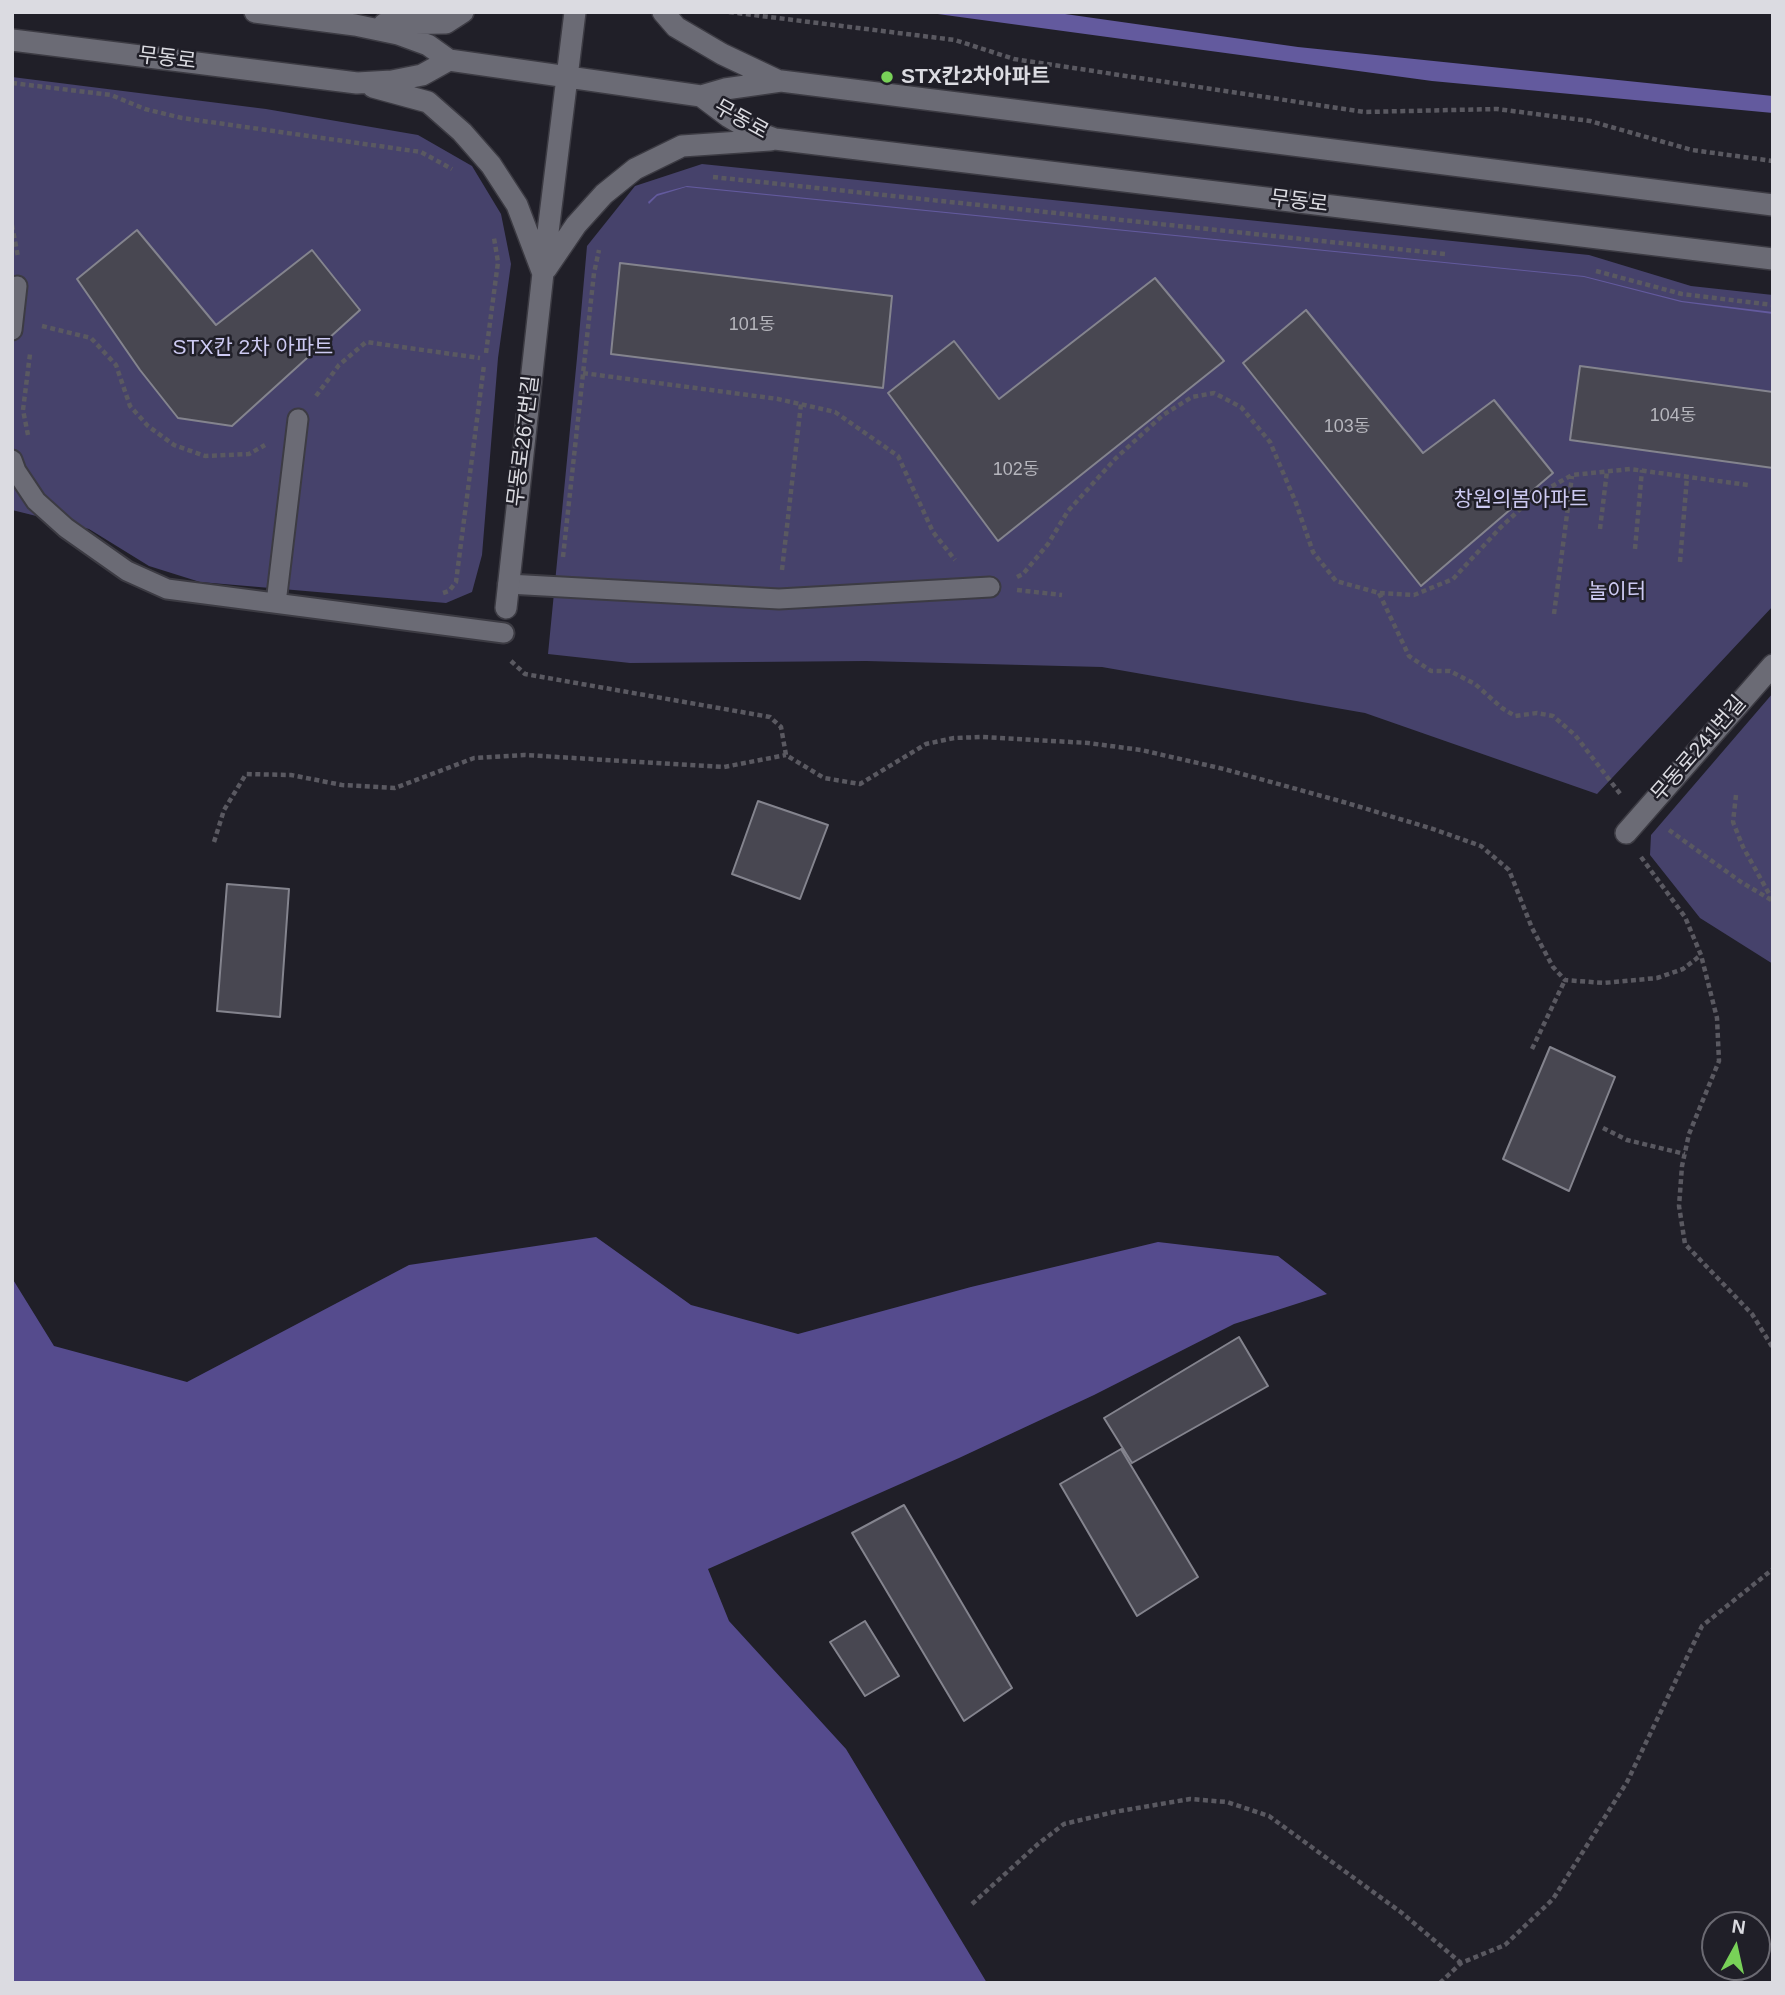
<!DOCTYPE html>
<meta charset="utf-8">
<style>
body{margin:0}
#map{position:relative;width:1785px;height:1995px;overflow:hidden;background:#201f28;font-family:Arial,sans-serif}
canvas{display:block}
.frame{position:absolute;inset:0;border:14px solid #dbdbe1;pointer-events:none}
.north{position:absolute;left:1701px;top:1911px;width:70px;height:70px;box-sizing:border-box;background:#201f28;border:2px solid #6b6a72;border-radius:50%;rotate:8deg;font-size:19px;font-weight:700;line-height:28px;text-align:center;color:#dbdbe1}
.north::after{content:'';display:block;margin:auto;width:24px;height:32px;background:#78d158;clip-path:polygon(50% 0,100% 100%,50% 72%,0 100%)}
</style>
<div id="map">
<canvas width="1785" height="1995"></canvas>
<div class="frame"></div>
<div class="north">N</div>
</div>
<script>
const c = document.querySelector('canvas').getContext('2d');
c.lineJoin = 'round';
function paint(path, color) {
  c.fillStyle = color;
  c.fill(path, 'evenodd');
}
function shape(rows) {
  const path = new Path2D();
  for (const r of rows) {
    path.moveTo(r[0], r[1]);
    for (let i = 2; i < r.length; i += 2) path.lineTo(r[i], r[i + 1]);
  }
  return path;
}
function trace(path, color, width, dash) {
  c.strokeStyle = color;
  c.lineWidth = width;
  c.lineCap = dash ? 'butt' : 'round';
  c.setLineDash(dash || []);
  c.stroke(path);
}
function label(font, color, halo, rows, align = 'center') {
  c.font = font + ' Arial,"Noto Sans KR",sans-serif';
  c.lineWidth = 5;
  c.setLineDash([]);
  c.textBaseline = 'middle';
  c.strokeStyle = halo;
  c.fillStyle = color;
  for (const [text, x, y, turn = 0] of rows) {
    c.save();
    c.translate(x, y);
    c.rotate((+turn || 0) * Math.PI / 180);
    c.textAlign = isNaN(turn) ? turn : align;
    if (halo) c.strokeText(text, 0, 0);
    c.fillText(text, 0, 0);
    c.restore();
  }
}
paint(shape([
 [12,77,266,109,418,135,472,166,501,214,511,264,498,358,482,555,472,592,446,603,200,582,149,566,89,529,12,510],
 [702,164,1589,255,1691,286,1773,295,1773,606,1597,794,1365,713,1102,667,866,661,630,663,548,654,577,358,587,246,635,186],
 [1773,693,1773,964,1700,918,1650,855,1651,835]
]), '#46426b');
paint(shape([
 [596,1237,691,1305,798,1334,971,1287,1158,1242,1278,1256,1327,1294,1234,1324,1094,1395,959,1458,708,1569,729,1621,846,1749,987,1983,12,1983,12,1278,54,1346,187,1382,409,1265]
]), '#554b8d');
paint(shape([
 [923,12,1051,12,1298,47,1773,96,1773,113,1432,81],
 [687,186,1584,276,1682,301,1773,312,1773,314,1681,302,1584,277,686,187,657,196,649,204,648,202,657,194]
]), '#635a9e');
const building = shape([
 [137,230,216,325,312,250,360,310,232,426,178,418,140,370,77,279,137,230],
 [620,263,892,296,883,388,611,354,620,263],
 [1155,278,1224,361,998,541,888,393,954,341,999,399,1155,278],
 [1306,310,1423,453,1494,400,1553,473,1421,586,1243,363,1306,310],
 [1580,366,1773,392,1773,468,1570,440,1580,366],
 [758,801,828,825,800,899,732,874,758,801],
 [227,884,289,889,280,1017,217,1011,227,884],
 [1550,1047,1615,1077,1569,1191,1503,1159,1550,1047],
 [1239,1337,1268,1386,1132,1463,1104,1418,1239,1337],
 [1121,1449,1198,1577,1137,1616,1060,1484,1121,1449],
 [904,1505,1012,1688,964,1721,852,1533,904,1505],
 [865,1621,899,1676,865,1696,830,1642,865,1621]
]);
paint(building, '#484751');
trace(building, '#84848e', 2);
const lane = shape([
 [12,330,17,286],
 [12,460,16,471,36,501,66,528,127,571,167,589,504,633],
 [508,584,779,599,990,587],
 [276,603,298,419]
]);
const street = shape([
 [1626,833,1773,665]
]);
const secondary = shape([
 [255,12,355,25,398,34,428,45,449,60,701,96,725,89,781,81,1773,205],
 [663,12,676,27,722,54,779,81],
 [384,24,446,23,463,12],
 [12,40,357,83,392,81,422,75,449,60],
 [373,87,428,102,462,132,491,165,517,205,542,271],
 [701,96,729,117,751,130,775,139,1773,259],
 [546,269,576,225,604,194,635,169,682,146,770,140],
 [506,608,543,273,575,12]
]);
trace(lane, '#3c3b43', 23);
trace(street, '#3c3b43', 24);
trace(secondary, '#3c3b43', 24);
trace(shape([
 [729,12,955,40,1014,59,1364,112,1497,109,1590,121,1692,150,1773,161],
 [12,83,111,95,145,109,182,118,421,152,452,169],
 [713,177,1445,254],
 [12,225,18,257],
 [1596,271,1682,294,1773,305],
 [42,326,91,338,116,365,130,406,148,426,174,445,205,456,249,454,265,445],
 [486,353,498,262,494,238],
 [583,373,778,399,835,412,898,456,933,532,955,560],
 [316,396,339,365,366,342,480,358],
 [28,435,23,410,30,354],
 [1600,529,1607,471],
 [1635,549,1642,470],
 [563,557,594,273,599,250],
 [1680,562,1687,477],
 [782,570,801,404],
 [1017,577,1023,574,1048,544,1068,511,1116,458,1163,415,1192,397,1214,393,1241,407,1270,442,1296,503,1313,552,1336,581,1379,593,1414,595,1453,579,1500,528,1533,497,1572,475,1630,469,1748,485],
 [1017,590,1062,595],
 [443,593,449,591,456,582,484,365],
 [1379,593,1409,656,1431,671,1450,671,1475,684,1502,708,1515,716,1537,713,1553,716,1575,735,1621,795],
 [1554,614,1572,476],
 [511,661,525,674,770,717,781,727,786,755,824,778,860,784,926,744,954,738,983,737,1088,743,1141,750,1224,769,1347,803,1433,829,1481,846,1509,870,1532,928,1553,967,1565,980,1604,983,1657,978,1683,969,1701,955],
 [1736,795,1733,822,1743,847,1772,899],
 [1669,830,1741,882,1773,901],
 [214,842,224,810,246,774,291,775,342,785,395,788,474,758,524,755,724,767,786,755],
 [1641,857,1685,917,1701,955,1717,1018,1719,1061,1689,1134,1682,1166,1679,1206,1685,1244,1752,1314,1773,1348],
 [1532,1049,1565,980],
 [1603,1128,1627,1140,1685,1154],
 [972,1904,1038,1844,1064,1824,1114,1812,1190,1799,1227,1802,1269,1816,1402,1913,1461,1963],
 [1440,1983,1461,1963,1505,1945,1553,1899,1627,1782,1702,1626,1773,1569]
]), '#5a5961', 4.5, [5, 3.5]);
trace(lane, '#6b6b75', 19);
trace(street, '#6b6b75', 21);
trace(secondary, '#6b6b75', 21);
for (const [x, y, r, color] of [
 [887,77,7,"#78d158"]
]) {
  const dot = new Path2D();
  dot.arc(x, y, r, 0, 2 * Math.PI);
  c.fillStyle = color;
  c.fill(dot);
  trace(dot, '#201f28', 2.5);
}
label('18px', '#b6b6bd', null, [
 ["101동",752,325],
 ["104동",1673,416],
 ["103동",1347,427],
 ["102동",1016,470]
]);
label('21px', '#dbdbe1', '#201f28', [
 ["무동로",167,59,7],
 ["무동로",741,120,29],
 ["무동로",1299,202,7],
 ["무동로267번길",524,441,-83],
 ["무동로241번길",1699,749,-49]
]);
label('bold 21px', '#dbdbe1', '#201f28', [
 ["STX칸2차아파트",901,77]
], 'left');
label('21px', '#cdcaf2', '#201f28', [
 ["STX칸 2차 아파트",253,348],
 ["창원의봄아파트",1521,500],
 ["놀이터",1617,592]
]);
</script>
